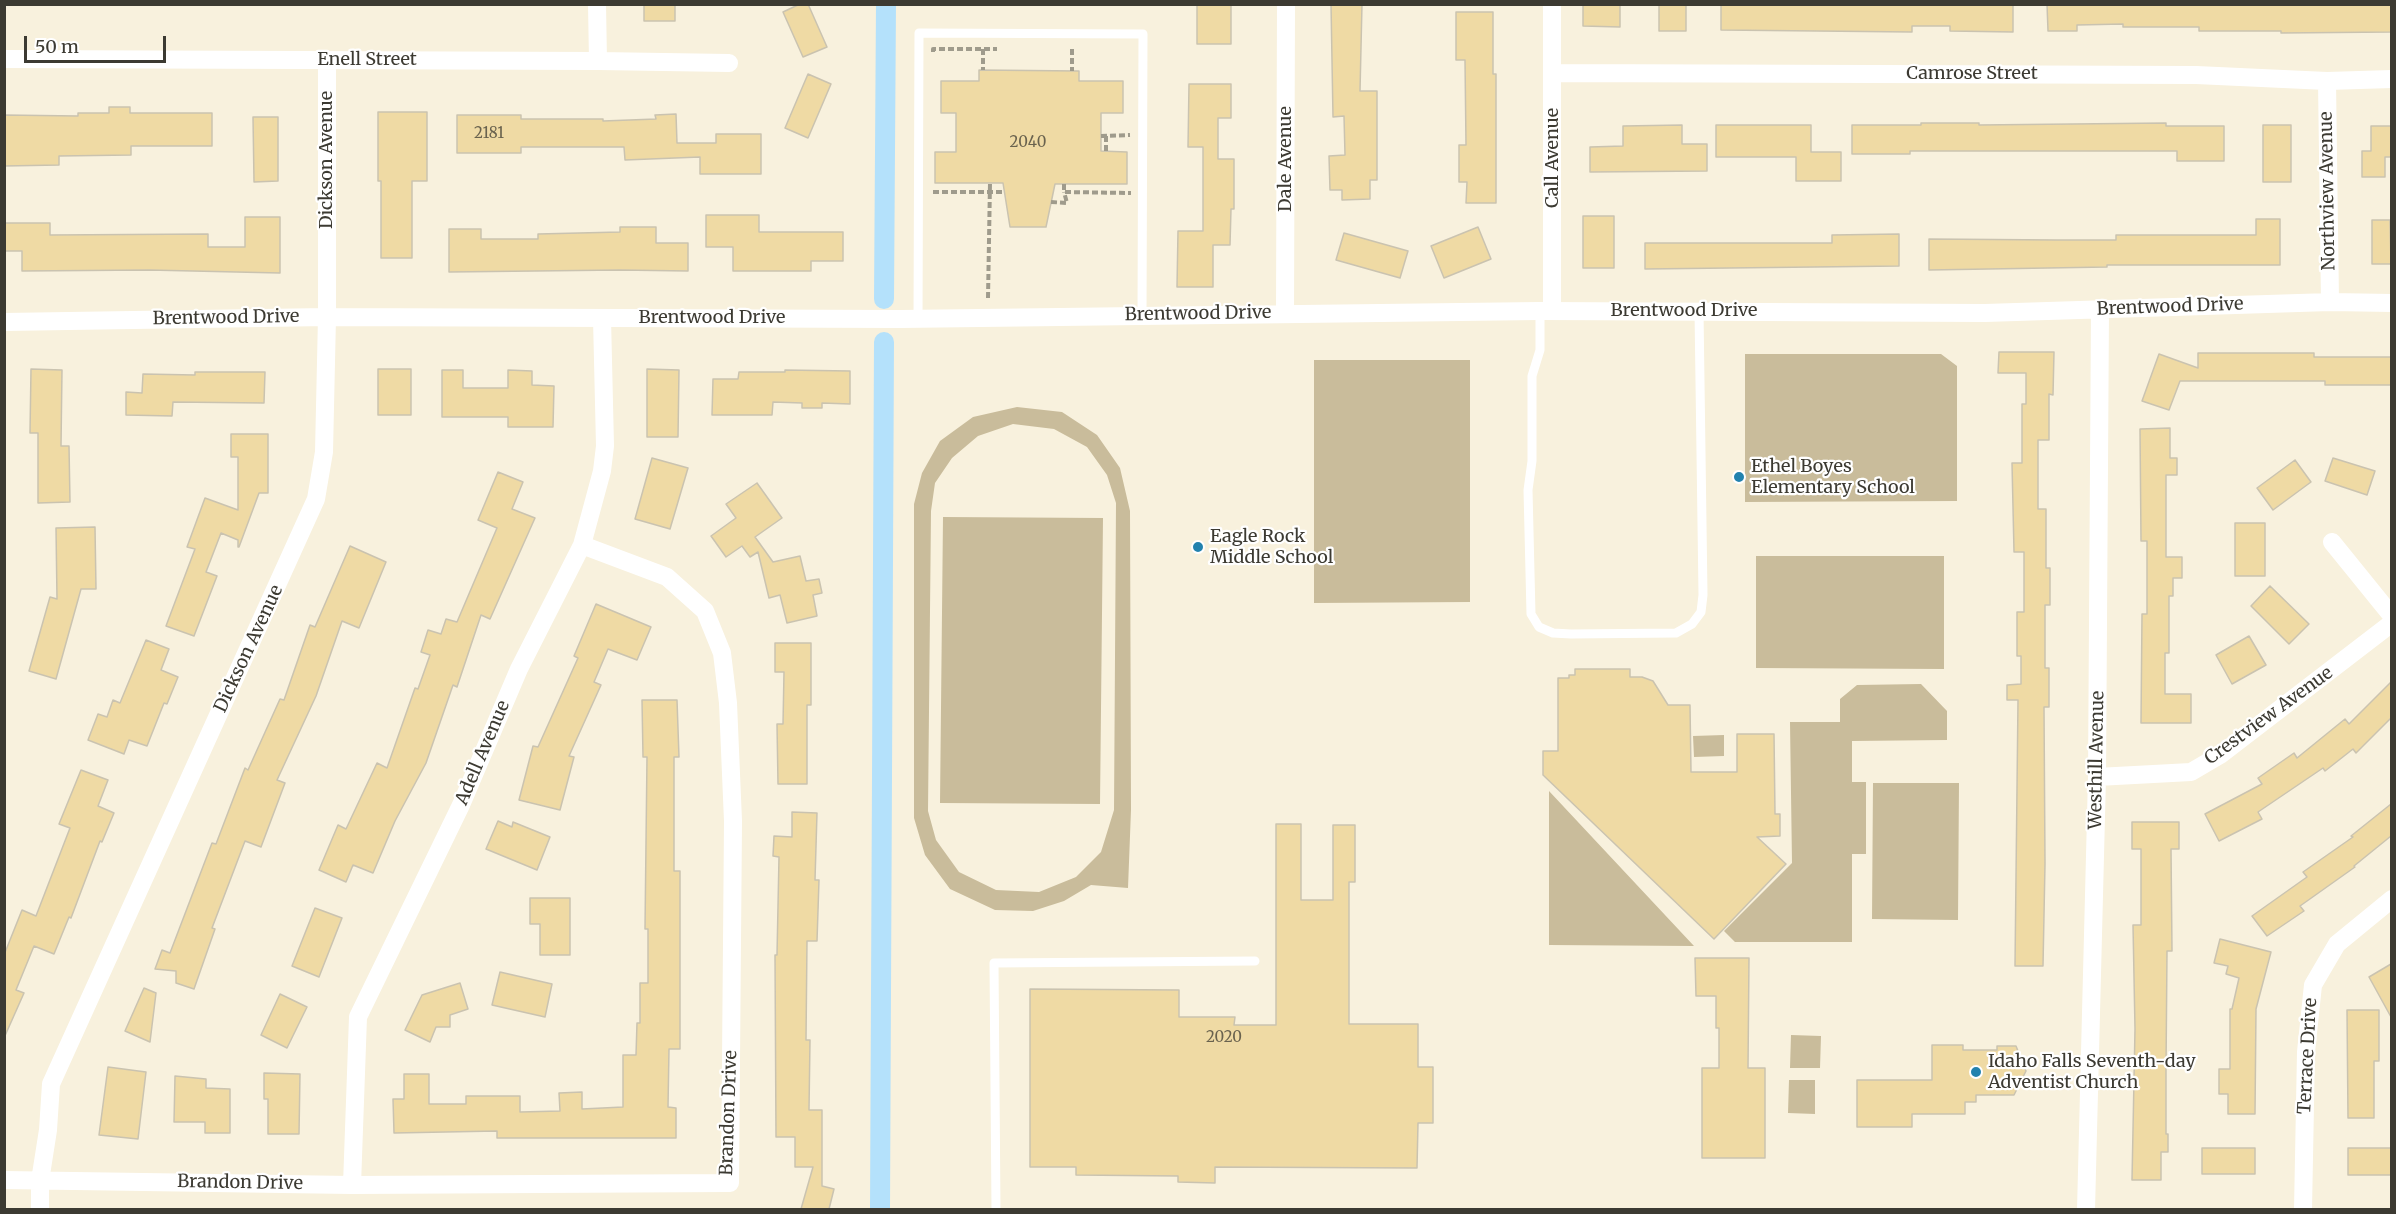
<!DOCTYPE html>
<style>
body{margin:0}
#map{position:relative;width:2396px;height:1214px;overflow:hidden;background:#f8f1dd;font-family:Merriweather,serif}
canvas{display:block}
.frame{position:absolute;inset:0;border:6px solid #3c3a32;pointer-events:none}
.scale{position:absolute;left:24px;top:36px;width:142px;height:27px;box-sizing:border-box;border:3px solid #3c3a32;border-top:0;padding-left:8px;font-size:18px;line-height:21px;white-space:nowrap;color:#3c3a32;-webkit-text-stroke:4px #fff;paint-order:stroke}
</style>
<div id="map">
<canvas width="2396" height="1214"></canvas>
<div class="frame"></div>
<div class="scale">50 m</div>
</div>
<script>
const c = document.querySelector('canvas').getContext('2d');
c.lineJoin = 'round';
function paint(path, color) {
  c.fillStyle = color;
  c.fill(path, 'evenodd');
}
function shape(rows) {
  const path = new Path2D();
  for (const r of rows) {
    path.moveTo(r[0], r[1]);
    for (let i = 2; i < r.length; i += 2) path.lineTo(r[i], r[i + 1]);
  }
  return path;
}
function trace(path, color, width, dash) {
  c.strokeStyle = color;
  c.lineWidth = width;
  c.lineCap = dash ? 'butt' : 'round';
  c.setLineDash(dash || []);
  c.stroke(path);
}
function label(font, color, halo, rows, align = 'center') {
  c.font = font + ' Merriweather,serif';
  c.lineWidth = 4.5;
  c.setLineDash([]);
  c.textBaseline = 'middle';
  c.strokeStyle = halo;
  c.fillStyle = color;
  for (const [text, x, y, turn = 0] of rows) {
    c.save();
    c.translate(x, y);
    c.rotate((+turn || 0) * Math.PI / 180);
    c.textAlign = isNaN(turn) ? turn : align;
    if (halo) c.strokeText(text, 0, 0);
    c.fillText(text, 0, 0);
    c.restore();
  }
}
paint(shape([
 [1745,354,1941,354,1957,366,1957,501,1745,502],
 [1314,360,1470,360,1470,602,1314,603],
 [1017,407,1062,412,1097,435,1120,468,1130,511,1131,810,1128,888,1091,885,1064,901,1033,911,995,910,950,889,925,855,914,818,914,504,922,473,940,441,973,417],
 [1013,424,1054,429,1087,447,1107,475,1116,503,1114,810,1101,852,1076,877,1039,892,996,890,959,872,936,840,928,811,931,511,935,483,952,458,978,436],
 [943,517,1103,518,1100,804,940,803],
 [1756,556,1944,556,1944,669,1756,668],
 [1921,684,1947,711,1947,740,1852,741,1852,782,1866,782,1866,854,1852,854,1852,942,1735,942,1724,931,1792,863,1790,722,1840,722,1840,699,1857,685],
 [1724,735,1724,756,1694,757,1693,736],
 [1873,783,1959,783,1958,920,1872,919],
 [1549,791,1694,946,1549,945],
 [1791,1035,1821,1036,1820,1068,1790,1068],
 [1789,1080,1815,1080,1815,1114,1788,1113]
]), '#c9bc9b');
trace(shape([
 [884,299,886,4],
 [880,1210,884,342]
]), '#b4e1fb', 20);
const building = shape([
 [644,4,675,4,675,21,644,21,644,4],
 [800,4,808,4,827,47,803,57,783,12,800,4],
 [1197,4,1231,4,1231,44,1197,44,1197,4],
 [1331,4,1362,4,1360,91,1377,91,1377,180,1370,180,1370,199,1342,200,1342,190,1330,190,1329,156,1345,155,1344,116,1333,117,1331,4],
 [1583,4,1620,4,1620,27,1583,26,1583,4],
 [1659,4,1686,4,1686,31,1659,31,1659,4],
 [1721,4,2013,4,2013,32,1950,31,1950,26,1912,26,1912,32,1721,30,1721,4],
 [2047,4,2391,4,2391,32,2281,33,2281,31,2199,31,2199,27,2123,27,2123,24,2077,25,2077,31,2048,31,2047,4],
 [1456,12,1493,12,1493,74,1496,74,1496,203,1466,203,1467,182,1459,182,1459,145,1466,145,1465,60,1456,60,1456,12],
 [979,70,1079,71,1079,81,1123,81,1123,113,1101,113,1101,151,1127,152,1127,184,1055,184,1046,227,1010,227,1003,183,935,183,935,152,956,152,956,113,941,113,941,81,979,81,979,70],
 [808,74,831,84,808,138,785,128,808,74],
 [1189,84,1231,84,1231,118,1218,118,1218,159,1234,159,1234,209,1231,209,1230,245,1213,245,1213,287,1177,287,1178,231,1203,231,1203,147,1188,147,1189,84],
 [109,107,130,107,130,113,212,113,212,146,131,146,131,155,59,156,59,165,4,166,4,115,78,116,78,113,109,113,109,107],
 [378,112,427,112,427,181,412,181,412,258,381,258,381,181,378,181,378,112],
 [676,114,677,143,716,143,716,134,761,134,761,174,700,174,700,157,625,160,624,147,521,147,521,153,457,153,457,115,521,115,521,119,603,119,603,121,656,119,655,115,676,114],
 [253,117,278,117,278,181,254,182,253,117],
 [1921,123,1979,123,1979,125,2166,123,2166,126,2224,126,2224,161,2177,161,2177,151,1910,151,1910,154,1852,154,1852,125,1921,125,1921,123],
 [1682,125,1682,144,1707,144,1707,171,1590,172,1590,147,1623,146,1623,126,1682,125],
 [1716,125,1811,125,1811,152,1841,152,1841,181,1796,181,1796,157,1716,157,1716,125],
 [2263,125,2291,125,2291,182,2263,182,2263,125],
 [2371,126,2391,126,2391,157,2385,157,2385,177,2362,177,2362,151,2371,151,2371,126],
 [706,215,759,215,759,232,843,232,843,261,811,261,811,271,733,271,733,247,706,247,706,215],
 [1583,216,1614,216,1614,268,1583,268,1583,216],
 [245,217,280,217,280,273,149,270,22,271,22,251,4,251,4,223,50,223,50,235,208,234,208,247,245,247,245,217],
 [2256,219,2280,219,2280,265,2107,265,2107,267,1929,270,1929,239,2056,240,2116,240,2116,235,2256,235,2256,219],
 [2372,220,2390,220,2391,264,2372,264,2372,220],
 [620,227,656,227,656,243,688,243,688,271,620,270,449,272,449,229,481,229,481,239,538,239,538,234,620,232,620,227],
 [1478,227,1491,259,1444,278,1431,246,1478,227],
 [1344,233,1408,251,1400,278,1336,260,1344,233],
 [1899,234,1899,266,1645,269,1645,243,1832,243,1832,235,1899,234],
 [1999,352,2054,352,2053,395,2049,394,2049,440,2038,440,2038,509,2046,509,2046,568,2050,568,2050,605,2045,605,2045,668,2049,668,2049,707,2044,707,2045,864,2043,966,2015,966,2018,700,2007,700,2007,685,2021,684,2021,656,2017,656,2017,612,2024,612,2024,552,2014,552,2012,463,2022,463,2022,404,2026,404,2026,373,1998,373,1999,352],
 [2198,353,2314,353,2314,357,2391,357,2391,385,2325,385,2325,381,2180,381,2169,410,2142,401,2159,354,2198,368,2198,353],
 [31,369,62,370,61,446,69,446,70,502,38,503,38,433,30,433,31,369],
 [378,369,411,369,411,415,378,415,378,369],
 [647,369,679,370,678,437,647,437,647,369],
 [442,370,463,370,463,388,508,388,508,370,532,371,532,385,554,386,553,427,508,427,508,417,442,417,442,370],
 [785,370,850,371,850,404,822,403,822,408,802,408,802,403,773,402,772,415,712,415,713,379,738,379,739,372,785,372,785,370],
 [195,372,265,372,264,403,173,402,172,416,126,415,126,392,142,393,143,374,195,375,195,372],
 [2170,428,2170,458,2177,458,2177,475,2166,475,2166,557,2182,557,2182,578,2173,578,2173,596,2169,596,2169,653,2165,653,2165,694,2191,694,2191,723,2141,723,2142,614,2147,614,2147,541,2141,541,2140,429,2170,428],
 [231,434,268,434,268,493,259,493,239,547,238,547,238,540,221,533,206,572,217,576,194,636,166,626,195,549,187,547,205,498,238,510,238,457,231,457,231,434],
 [652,458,688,468,670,529,635,519,652,458],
 [2333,458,2375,471,2367,495,2325,481,2333,458],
 [2295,460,2311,482,2273,510,2257,488,2295,460],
 [498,472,523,482,512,509,535,518,490,619,481,615,457,687,453,685,426,763,395,821,373,873,353,865,346,882,319,870,338,825,346,829,377,763,387,768,415,688,418,689,430,655,421,652,428,630,441,634,446,619,457,622,497,528,478,520,498,472],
 [757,483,782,518,755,537,773,562,800,556,806,581,819,579,822,593,813,595,817,616,787,623,780,595,769,598,758,552,750,557,742,546,726,557,711,536,736,518,726,504,757,483],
 [2235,523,2265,523,2265,576,2235,576,2235,523],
 [95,527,96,589,81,589,56,679,29,671,50,597,57,599,56,528,95,527],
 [350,546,386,562,359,628,342,621,316,696,277,780,285,783,261,847,245,841,212,928,215,929,194,989,176,983,176,971,155,969,162,950,170,953,212,843,216,844,245,768,248,770,280,699,284,700,310,625,315,627,350,546],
 [2270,586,2309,624,2289,644,2251,606,2270,586],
 [596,604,651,627,637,660,608,649,594,682,601,685,569,756,574,757,560,810,519,800,533,746,538,747,578,658,574,656,596,604],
 [2249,636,2266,665,2232,684,2216,655,2249,636],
 [146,640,169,649,161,670,178,677,167,704,164,703,147,746,129,740,124,754,88,740,98,714,107,717,113,700,120,703,146,640],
 [775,643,811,643,811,705,807,705,807,784,778,784,777,724,783,724,784,672,775,672,775,643],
 [1575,669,1630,669,1630,677,1642,677,1653,681,1668,705,1690,705,1691,772,1737,772,1737,734,1774,734,1775,814,1780,814,1780,836,1757,837,1786,864,1714,939,1543,775,1543,751,1558,751,1558,678,1569,678,1569,675,1575,675,1575,669],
 [2391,682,2391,718,2356,753,2353,749,2325,771,2323,768,2258,812,2262,819,2219,841,2205,814,2262,784,2258,778,2294,753,2297,758,2345,719,2349,724,2391,682],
 [642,700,677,700,679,757,674,757,674,871,680,871,680,1049,669,1049,668,1107,676,1108,676,1138,497,1138,497,1131,394,1133,393,1099,404,1099,404,1074,429,1074,429,1104,466,1104,466,1096,520,1096,520,1112,560,1111,559,1093,582,1092,582,1109,623,1107,623,1055,636,1055,637,1023,640,1023,640,983,648,983,648,929,645,929,647,757,643,757,642,700],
 [81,770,108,780,98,806,114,813,102,842,100,841,71,918,69,917,54,954,34,946,16,990,24,993,4,1038,4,955,22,910,36,916,70,828,59,824,81,770],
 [2391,804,2391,836,2354,866,2355,867,2300,906,2304,911,2267,936,2252,916,2307,877,2303,872,2353,837,2351,836,2391,804],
 [792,812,817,813,815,880,819,880,817,941,807,941,806,1040,810,1040,809,1110,822,1110,822,1186,834,1189,829,1209,801,1209,813,1167,795,1167,795,1137,776,1137,775,955,777,955,779,857,773,856,774,836,792,837,792,812],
 [498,821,512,827,513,822,550,837,537,870,486,849,498,821],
 [2132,822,2179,822,2179,849,2171,849,2172,951,2167,951,2166,1070,2166,1134,2168,1134,2168,1152,2161,1152,2161,1180,2132,1180,2135,1029,2133,925,2141,925,2141,849,2132,849,2132,822],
 [1276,824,1301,824,1301,900,1333,900,1333,825,1355,825,1355,882,1349,882,1349,1024,1418,1024,1418,1067,1433,1067,1433,1123,1418,1123,1417,1168,1215,1167,1215,1183,1178,1182,1178,1176,1076,1175,1076,1167,1030,1167,1030,989,1179,990,1179,1017,1235,1017,1234,1025,1276,1025,1276,824],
 [530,898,570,898,570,955,540,955,540,924,530,924,530,898],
 [315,908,342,918,319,977,292,966,315,908],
 [2220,939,2271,952,2256,1009,2255,1114,2228,1114,2228,1094,2219,1094,2219,1069,2230,1069,2230,1009,2232,1009,2239,978,2226,974,2228,966,2214,963,2220,939],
 [1695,958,1749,958,1748,1068,1765,1068,1765,1158,1702,1158,1702,1068,1719,1068,1719,1028,1716,1028,1716,996,1696,996,1695,958],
 [2391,964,2391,1017,2369,977,2391,964],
 [500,972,552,984,545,1017,492,1005,500,972],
 [460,983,468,1009,450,1015,450,1027,436,1027,430,1042,405,1030,422,995,460,983],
 [144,988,156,993,150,1042,125,1031,144,988],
 [280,994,307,1007,287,1048,261,1035,280,994],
 [2347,1010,2379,1010,2379,1061,2374,1061,2374,1118,2348,1118,2347,1010],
 [1932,1045,1963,1045,1963,1050,1997,1050,1997,1046,2016,1046,2026,1071,2014,1095,1976,1095,1976,1102,1965,1102,1965,1114,1912,1114,1912,1127,1857,1127,1857,1080,1932,1080,1932,1045],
 [108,1067,146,1072,138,1139,99,1135,108,1067],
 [264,1073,300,1074,299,1134,268,1134,268,1099,264,1099,264,1073],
 [175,1076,206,1079,206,1088,230,1089,230,1133,205,1133,205,1122,174,1122,175,1076],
 [2202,1148,2255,1148,2255,1174,2202,1174,2202,1148],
 [2348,1148,2391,1148,2391,1175,2348,1175,2348,1148]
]);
paint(building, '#efdaa4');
trace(building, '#cac3b0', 1.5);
trace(shape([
 [983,49,983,70],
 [1072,49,1072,71],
 [933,52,933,49,997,49],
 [1101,136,1130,135],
 [1106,151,1106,136],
 [1064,184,1064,192,1131,193],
 [933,192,1004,192],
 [1051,202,1067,203,1064,192],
 [988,298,990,183]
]), '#9f9b8c', 4, [6, 3]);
trace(shape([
 [1540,311,1540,350,1532,376,1532,461,1528,490,1531,614,1539,627,1553,633,1571,634,1676,633,1692,624,1701,612,1703,595,1699,311],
 [918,318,919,33,1143,34,1142,315],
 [996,1210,994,963,1255,961]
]), '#fff', 9);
trace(shape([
 [597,4,598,61],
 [4,59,598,61,729,63],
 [1553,73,2196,75,2327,81,2392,79],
 [2327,81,2330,302],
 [1552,311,1552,4],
 [1285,313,1286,4],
 [4,322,327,317,900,319,1540,311,1985,313,2330,302,2392,303],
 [2332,542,2392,616],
 [2097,777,2191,772,2220,755,2392,623],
 [4,1180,352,1185,730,1183,733,821,728,703,722,653,705,611,667,577,582,545],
 [352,1185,358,1017,461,805,519,669,582,545,602,471,605,446,602,318],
 [40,1210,40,1181,48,1130,51,1084,316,499,324,452,327,317,327,60],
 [2086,1210,2097,777,2100,309],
 [2303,1210,2306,1052,2313,985,2337,944,2392,899]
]), '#fff', 18);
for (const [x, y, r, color] of [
 [1739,477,6,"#2282ae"],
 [1198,547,6,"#2282ae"],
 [1976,1072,6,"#2282ae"]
]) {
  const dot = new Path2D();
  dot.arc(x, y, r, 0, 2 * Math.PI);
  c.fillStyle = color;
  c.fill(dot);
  trace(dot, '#fff', 2);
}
label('15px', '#69624e', null, [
 ["2181",489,134],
 ["2040",1028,143],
 ["2020",1224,1038]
]);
label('18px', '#3c3a32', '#fff', [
 ["Enell Street",367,60],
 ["Camrose Street",1972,74],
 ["Call Avenue",1553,158,-90],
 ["Dale Avenue",1286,159,-90],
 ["Dickson Avenue",327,160,-90],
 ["Northview Avenue",2328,191,-91],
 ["Brentwood Drive",2170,307,-2],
 ["Brentwood Drive",1684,311],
 ["Brentwood Drive",1198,314,-1],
 ["Brentwood Drive",226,318,-1],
 ["Brentwood Drive",712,318],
 ["Dickson Avenue",249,649,-65],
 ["Crestview Avenue",2269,716,-36],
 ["Adell Avenue",483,753,-67],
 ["Westhill Avenue",2097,760,-89],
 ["Terrace Drive",2308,1056,-87],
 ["Brandon Drive",729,1113,-88],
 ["Brandon Drive",240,1183,1]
]);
label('18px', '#3c3a32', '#fff', [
 ["Ethel Boyes",1751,467],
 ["Elementary School",1751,488],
 ["Eagle Rock",1210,537],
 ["Middle School",1210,558],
 ["Idaho Falls Seventh-day",1988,1062],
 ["Adventist Church",1988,1083]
], 'left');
</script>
